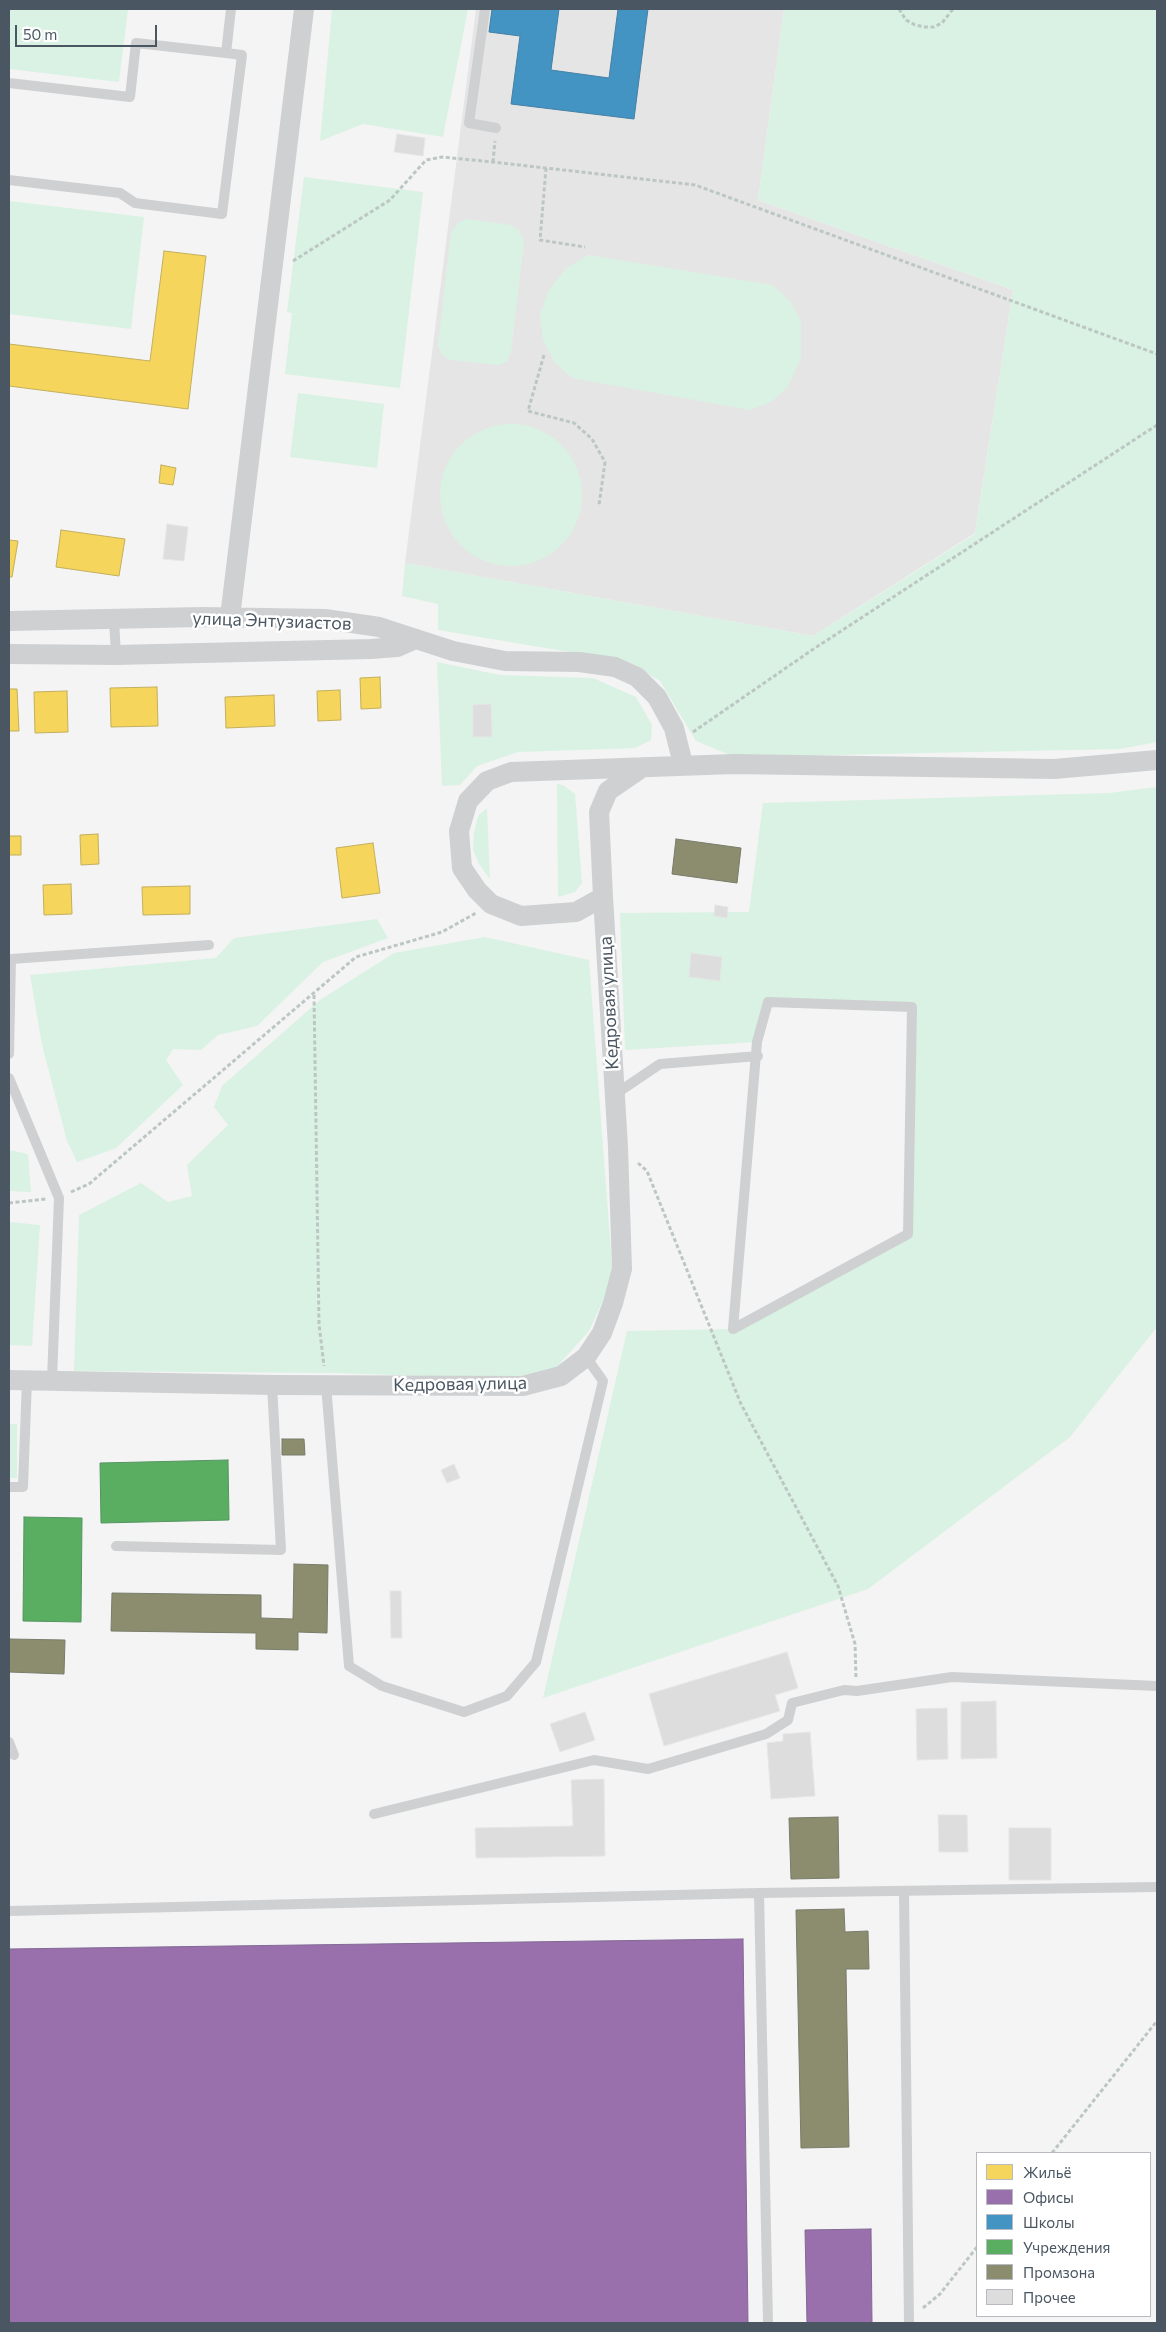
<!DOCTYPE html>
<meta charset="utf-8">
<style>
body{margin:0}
#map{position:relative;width:1166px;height:2332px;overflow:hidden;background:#f4f4f4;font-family:Commissioner,sans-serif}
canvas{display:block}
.frame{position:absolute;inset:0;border:10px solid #4a5661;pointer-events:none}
.legend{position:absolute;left:976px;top:2152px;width:175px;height:165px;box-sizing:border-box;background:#fff;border:1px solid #b7bbc0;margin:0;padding:6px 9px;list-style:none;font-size:15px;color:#4a5661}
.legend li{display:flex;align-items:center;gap:10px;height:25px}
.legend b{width:25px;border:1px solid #b7bbc0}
.scale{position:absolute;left:15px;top:25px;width:142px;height:22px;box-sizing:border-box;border:2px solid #4a5661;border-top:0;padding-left:6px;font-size:15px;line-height:18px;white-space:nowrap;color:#4a5661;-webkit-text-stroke:4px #fff;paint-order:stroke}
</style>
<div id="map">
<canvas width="1166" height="2332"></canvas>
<div class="frame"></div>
<ul class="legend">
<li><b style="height:14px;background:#f6d55c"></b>Жильё</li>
<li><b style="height:14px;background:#9970ab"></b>Офисы</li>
<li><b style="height:14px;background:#4393c3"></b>Школы</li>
<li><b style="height:14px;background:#5aae61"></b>Учреждения</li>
<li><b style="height:14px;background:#8c8c6e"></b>Промзона</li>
<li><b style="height:14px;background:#ddddde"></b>Прочее</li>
</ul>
<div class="scale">50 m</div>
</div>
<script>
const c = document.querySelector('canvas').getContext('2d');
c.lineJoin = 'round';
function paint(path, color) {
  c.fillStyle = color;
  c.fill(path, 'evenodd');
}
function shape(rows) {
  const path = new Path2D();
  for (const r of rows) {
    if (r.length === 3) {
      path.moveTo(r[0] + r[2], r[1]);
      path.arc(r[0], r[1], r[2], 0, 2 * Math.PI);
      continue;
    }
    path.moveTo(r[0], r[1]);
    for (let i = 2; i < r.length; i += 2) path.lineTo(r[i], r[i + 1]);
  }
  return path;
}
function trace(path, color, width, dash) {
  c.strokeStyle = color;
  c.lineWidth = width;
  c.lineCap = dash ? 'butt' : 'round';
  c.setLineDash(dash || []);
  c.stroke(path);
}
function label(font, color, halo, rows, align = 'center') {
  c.font = font + ' Commissioner,sans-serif';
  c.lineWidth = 5;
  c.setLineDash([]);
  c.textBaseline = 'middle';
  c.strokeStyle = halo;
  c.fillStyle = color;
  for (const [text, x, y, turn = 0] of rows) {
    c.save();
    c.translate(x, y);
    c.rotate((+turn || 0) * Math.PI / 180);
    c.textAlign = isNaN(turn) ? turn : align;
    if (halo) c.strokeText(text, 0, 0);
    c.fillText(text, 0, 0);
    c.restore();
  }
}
paint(shape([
 [476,9,784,9,758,200,1013,290,975,533,813,636,405,563]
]), '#e6e5e6');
paint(shape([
 [9,9,128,9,119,82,9,69],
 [332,9,468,9,443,137,363,124,320,141],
 [784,9,1157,9,1157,742,1120,749,735,757,696,741,660,681,629,662,438,630,438,604,402,596,405,563,813,636,975,534,1013,290,758,200],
 [304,177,423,192,400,388,285,374,292,313,287,312],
 [9,201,144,217,131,329,9,314],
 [467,219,511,225,519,230,524,241,511,352,507,362,498,365,450,360,442,355,438,346,451,232,458,223],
 [588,255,773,285,791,302,801,322,801,357,788,387,771,402,750,410,572,378,555,363,543,340,540,315,548,292,565,269],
 [298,393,384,404,377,468,290,457],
 [511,495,71],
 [437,662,500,675,593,678,636,697,652,725,651,740,635,748,518,752,477,766,460,785,442,786],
 [557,784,563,785,575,794,582,883,575,892,558,897],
 [1157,787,1157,1327,1070,1437,868,1589,543,1698,627,1331,733,1329,908,1233,912,1007,768,1002,757,1042,625,1050,620,913,749,912,763,803,1109,793],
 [487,808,490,879,479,864,473,849,474,833,478,816],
 [377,919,388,938,323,962,257,1026,218,1035,201,1050,173,1049,166,1060,183,1085,116,1148,77,1162,67,1141,42,1045,30,975,216,958,234,938],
 [485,937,589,960,613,1279,589,1331,553,1371,515,1379,334,1373,74,1371,79,1215,141,1183,168,1202,192,1196,187,1165,228,1125,214,1107,222,1086,320,1000,394,953],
 [9,1150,28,1154,31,1192,9,1191],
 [9,1222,40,1225,32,1346,9,1345],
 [9,1424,17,1424,17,1478,9,1478]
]), '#d9f2e3');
const homes = shape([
 [164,251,206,256,188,409,9,386,9,344,150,361,164,251],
 [161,465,176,468,173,485,159,483,161,465],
 [61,530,125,539,119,576,56,567,61,530],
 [9,540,18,541,12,577,9,577,9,540],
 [380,677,381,708,361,709,360,678,380,677],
 [157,687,158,726,111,727,110,688,157,687],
 [9,689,17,689,19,731,9,731,9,689],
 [340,690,341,720,318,721,317,691,340,690],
 [67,691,68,732,35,733,34,692,67,691],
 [274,695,275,726,226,728,225,697,274,695],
 [98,834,99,864,81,865,80,835,98,834],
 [9,836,21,836,21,855,9,855,9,836],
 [373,843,380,893,342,898,336,848,373,843],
 [71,884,72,914,44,915,43,885,71,884],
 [190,886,190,914,143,915,142,887,190,886]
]);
paint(homes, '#f6d55c');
trace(homes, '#c2af5e', 1);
const offices = shape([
 [743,1939,748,2323,9,2323,9,1949,743,1939],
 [871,2229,872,2323,807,2323,805,2230,871,2229]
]);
paint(offices, '#9970ab');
trace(offices, '#816895', 1);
const schools = shape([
 [492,9,559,9,551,70,609,78,618,9,648,9,634,119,511,104,520,36,489,32,492,9]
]);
paint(schools, '#4393c3');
trace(schools, '#4581a6', 1);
const public = shape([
 [228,1460,229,1520,101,1523,100,1463,228,1460],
 [24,1517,82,1518,81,1622,23,1621,24,1517]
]);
paint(public, '#5aae61');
trace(public, '#559461', 1);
const industry = shape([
 [676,839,741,848,737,883,672,874,676,839],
 [282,1439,304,1439,305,1455,282,1455,282,1439],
 [294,1564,328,1565,327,1633,298,1632,298,1650,256,1649,256,1633,111,1631,112,1593,261,1595,261,1618,293,1619,294,1564],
 [9,1639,65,1640,64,1674,9,1672,9,1639],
 [838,1817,839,1878,791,1879,789,1818,838,1817],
 [844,1909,845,1932,868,1931,869,1969,846,1969,849,2147,801,2148,796,1910,844,1909]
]);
paint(industry, '#8c8c6e');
trace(industry, '#787c6a', 1);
const building = shape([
 [397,134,425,138,423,156,394,152,397,134],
 [167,524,188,527,184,561,163,559,167,524],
 [491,704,492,737,473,737,473,705,491,704],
 [715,905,728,907,727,918,714,916,715,905],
 [691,953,722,957,720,981,689,977,691,953],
 [454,1464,460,1478,447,1483,441,1470,454,1464],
 [390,1591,401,1591,402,1638,391,1638,390,1591],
 [787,1652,798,1688,775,1695,780,1711,664,1746,649,1694,787,1652],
 [996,1701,997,1758,961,1759,961,1702,996,1701],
 [947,1708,948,1759,917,1760,916,1709,947,1708],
 [585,1712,595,1740,560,1752,550,1724,585,1712],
 [810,1732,815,1796,771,1799,767,1743,783,1741,783,1734,810,1732],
 [604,1779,605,1856,476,1858,475,1828,573,1826,571,1780,604,1779],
 [938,1815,967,1815,968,1852,939,1852,938,1815],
 [1009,1828,1051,1828,1051,1880,1009,1880,1009,1828]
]);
paint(building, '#ddddde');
trace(building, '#e5e6e7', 1);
trace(shape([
 [899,9,906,20,915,25,925,27,934,27,942,23,953,9],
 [493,162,495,141],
 [546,168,540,240,585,247],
 [293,261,390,200,426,160,442,157,493,162,695,185,1157,354],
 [544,355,528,411,574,423,592,439,605,462,599,505],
 [693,732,812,650,1157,425],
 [314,995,319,1324,324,1366],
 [638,1163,647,1171,741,1404,838,1586,855,1644,856,1678],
 [71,1192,89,1184,356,957,442,932,476,913],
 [9,1203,46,1199],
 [1052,2153,1157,2021],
 [923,2308,940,2294,977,2247]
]), '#bcc7c4', 3, [4, 2.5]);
trace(shape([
 [485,9,469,123,496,128],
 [9,83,130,97,136,43,226,53],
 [9,180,120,193,135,203,222,214,242,55,226,53,231,9],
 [114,620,116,655],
 [768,1002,912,1007,908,1234,733,1329,757,1042,768,1002],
 [9,1054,11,959,209,945],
 [9,1078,59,1198,52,1379],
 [614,1095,660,1064,758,1056],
 [326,1385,349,1666,382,1686,464,1712,507,1696,536,1662,603,1381,586,1357],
 [9,1487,23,1487,27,1379],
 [116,1546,281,1550,272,1385],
 [9,1742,14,1755],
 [374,1814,594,1760,648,1769,766,1734,788,1720,792,1703,844,1690,857,1691,952,1677,1157,1686],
 [904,1891,909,2323],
 [759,1893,768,2323],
 [9,1911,759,1893,1157,1887]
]), '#ced0d2', 10);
trace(shape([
 [230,617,304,9],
 [9,621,203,617,325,619,379,627,453,651,505,661,579,662,615,667,637,677,657,697,674,728,683,764],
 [9,654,116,655,371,649,397,647,415,639],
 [643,767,608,791,599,812,603,897,576,912,521,916,491,904,477,890,462,868,459,831,468,801,487,781,511,772,734,764,1054,769,1157,760],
 [9,1380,272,1385,523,1386,561,1376,586,1357,602,1333,613,1303,622,1269,618,1147,603,897]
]), '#ced0d2', 20);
label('18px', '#4a5661', '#fff', [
 ["улица Энтузиастов",272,621,2],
 ["Кедровая улица",609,1003,-93],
 ["Кедровая улица",460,1384,-1]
]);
</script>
